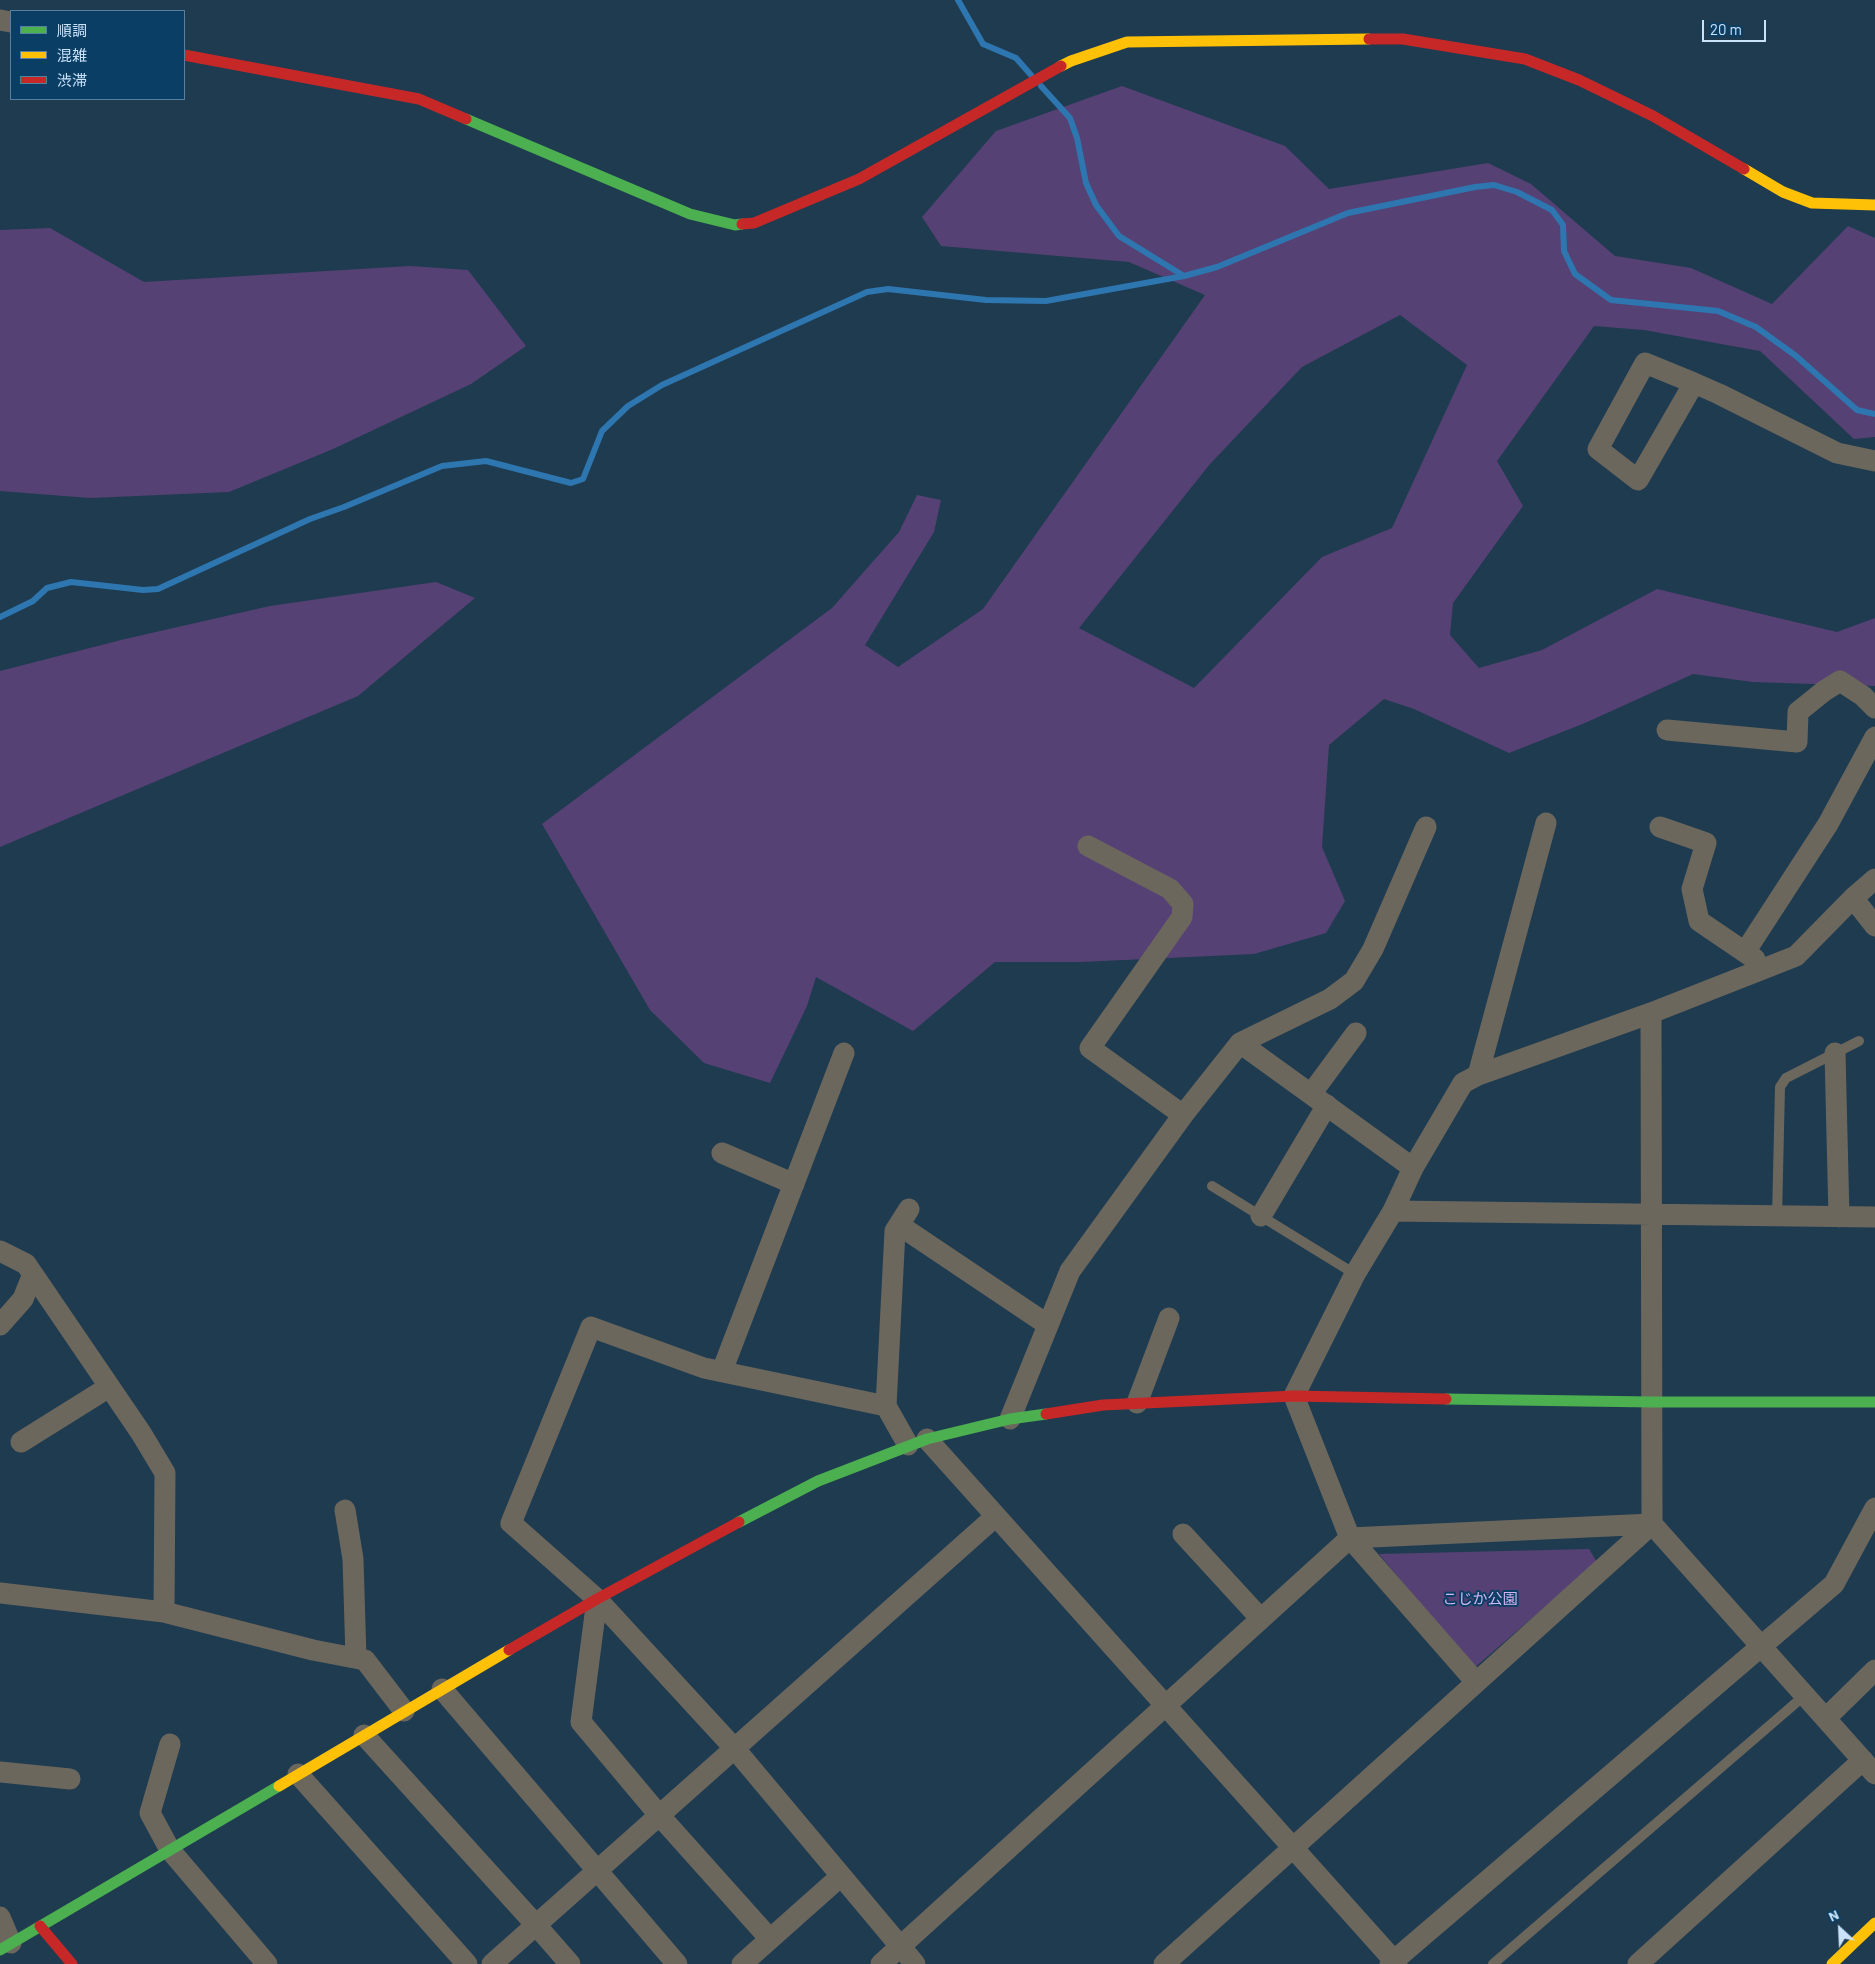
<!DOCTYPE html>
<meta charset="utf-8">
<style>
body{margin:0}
#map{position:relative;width:1875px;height:1964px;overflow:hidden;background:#1f3b50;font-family:Barlow,"Noto Sans JP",sans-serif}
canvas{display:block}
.legend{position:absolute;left:10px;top:10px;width:175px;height:90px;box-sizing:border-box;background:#0b3e64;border:1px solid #5780a0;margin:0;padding:6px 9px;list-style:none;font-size:15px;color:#cae3fb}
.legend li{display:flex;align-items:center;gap:10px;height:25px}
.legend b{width:25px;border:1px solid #5780a0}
.north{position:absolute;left:1815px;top:1904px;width:50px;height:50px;-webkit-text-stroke:4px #0b3e64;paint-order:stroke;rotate:335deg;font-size:14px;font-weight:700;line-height:20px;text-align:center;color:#cae3fb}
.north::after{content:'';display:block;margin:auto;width:18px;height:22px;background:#cae3fb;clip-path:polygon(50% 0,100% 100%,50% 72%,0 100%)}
.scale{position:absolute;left:1702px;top:20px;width:64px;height:22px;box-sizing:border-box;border:2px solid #cae3fb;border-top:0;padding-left:6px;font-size:15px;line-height:18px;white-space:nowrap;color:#cae3fb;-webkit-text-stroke:4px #0b3e64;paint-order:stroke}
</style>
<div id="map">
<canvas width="1875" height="1964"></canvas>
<ul class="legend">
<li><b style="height:6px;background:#4caf50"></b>順調</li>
<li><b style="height:6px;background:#ffc107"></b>混雑</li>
<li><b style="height:6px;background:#c62828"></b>渋滞</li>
</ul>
<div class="north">N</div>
<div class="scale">20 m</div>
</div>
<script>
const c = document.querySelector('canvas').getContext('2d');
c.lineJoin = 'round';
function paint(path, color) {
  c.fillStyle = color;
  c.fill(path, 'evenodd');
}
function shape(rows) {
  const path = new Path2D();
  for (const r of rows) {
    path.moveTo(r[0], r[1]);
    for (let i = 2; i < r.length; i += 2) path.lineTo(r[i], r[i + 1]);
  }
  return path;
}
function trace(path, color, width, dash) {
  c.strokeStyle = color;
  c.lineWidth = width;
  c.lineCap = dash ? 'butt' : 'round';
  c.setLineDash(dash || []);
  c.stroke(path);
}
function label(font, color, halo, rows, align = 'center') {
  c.font = font + ' Barlow,"Noto Sans JP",sans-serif';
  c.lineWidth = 4;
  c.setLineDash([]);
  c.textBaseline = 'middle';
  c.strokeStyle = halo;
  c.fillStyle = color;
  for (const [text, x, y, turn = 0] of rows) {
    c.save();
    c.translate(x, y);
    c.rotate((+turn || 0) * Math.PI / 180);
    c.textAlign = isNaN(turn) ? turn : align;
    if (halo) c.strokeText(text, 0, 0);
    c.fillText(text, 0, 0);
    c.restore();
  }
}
paint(shape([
 [1122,86,1285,146,1329,189,1488,163,1531,184,1615,256,1691,268,1772,304,1848,226,1875,238,1875,437,1854,439,1760,351,1644,330,1594,326,1497,461,1523,506,1453,603,1450,635,1479,668,1542,650,1657,589,1837,632,1875,618,1875,686,1753,682,1693,674,1585,723,1509,753,1414,709,1384,699,1329,745,1322,847,1345,901,1326,933,1254,954,1081,962,995,962,913,1031,816,977,807,1006,770,1083,704,1063,650,1010,542,824,832,608,899,532,917,495,941,500,934,532,865,645,898,667,983,609,1205,295,1129,262,941,246,922,217,996,131],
 [1400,315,1467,365,1392,528,1322,557,1194,688,1079,628,1210,464,1302,367],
 [50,228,144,282,410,266,468,270,526,346,471,384,333,449,229,492,90,498,0,491,0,230],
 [436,582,475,598,358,696,0,847,0,671,125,639,270,606],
 [1589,1549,1597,1562,1474,1668,1379,1554]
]), '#564174');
trace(shape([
 [958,0,983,44,1016,58,1031,75],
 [1041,86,1070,118,1077,138,1086,183,1096,205,1119,236,1184,276],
 [0,617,33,601,47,588,71,582,143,590,158,589,310,519,344,507,442,466,486,461,571,483,583,479,602,431,628,406,662,385,867,292,888,289,986,300,1046,301,1184,276,1217,267,1348,213,1475,187,1494,185,1517,192,1552,210,1563,225,1564,251,1575,274,1611,300,1718,311,1756,327,1796,356,1857,410,1875,414]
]), '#2e76b0', 6);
trace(shape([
 [1212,1186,1355,1274],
 [1777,1217,1780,1087,1786,1078,1859,1041],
 [1493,1964,1805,1695]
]), '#6c675d', 10);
trace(shape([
 [0,20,11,22],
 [1694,383,1638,480,1598,449,1645,363,1694,383,1719,394,1837,453,1875,461],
 [1667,730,1797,742,1798,712,1824,691,1840,681,1863,696,1875,708],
 [1660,827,1706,843,1692,889,1699,921,1755,959],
 [1853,898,1875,926],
 [1745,952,1828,824,1875,737],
 [1651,1013,1652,1524,1875,1774],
 [1835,1053,1839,1217],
 [1478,1075,1546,823],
 [1311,1094,1356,1033],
 [1183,1115,1240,1043],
 [722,1153,794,1184],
 [1413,1168,1240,1043,1330,999,1354,981,1373,949,1426,827],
 [1393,1211,1875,1217],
 [1261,1216,1327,1105],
 [899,1225,1048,1325],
 [0,1251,26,1264,141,1433,165,1473,164,1612],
 [0,1325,23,1299,33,1274],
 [722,1371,844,1053],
 [1137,1403,1169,1318],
 [886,1406,895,1231,909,1209],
 [1010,1419,1070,1271,1183,1115,1090,1048,1182,917,1183,904,1170,889,1088,846],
 [927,1439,1397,1964],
 [21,1442,109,1387],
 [908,1445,886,1406,704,1368,591,1327,511,1523,597,1599,735,1749,915,1964],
 [345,1510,353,1559,356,1658],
 [1183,1534,1261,1619],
 [0,1593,164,1612,313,1650,365,1660,404,1711],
 [597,1599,581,1722,659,1815,770,1939],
 [1476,1682,1350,1538,1294,1396,1355,1274,1393,1211,1413,1168,1463,1083,1478,1075,1651,1013,1796,956,1853,898,1875,879],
 [442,1689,677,1964],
 [1826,1718,1875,1670],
 [364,1735,536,1925,570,1964],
 [170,1744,150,1813,170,1850,267,1964],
 [0,1772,70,1779],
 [298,1774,467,1964],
 [0,1917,11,1943],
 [492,1964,996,1516],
 [742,1964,841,1876],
 [881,1964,1350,1538,1652,1524],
 [1164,1964,1652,1524],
 [1390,1964,1834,1584,1875,1508],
 [1638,1964,1863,1760]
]), '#6c675d', 21);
trace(shape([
 [466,119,690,214,735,225,742,224],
 [1446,1399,1652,1402,1875,1402],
 [739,1522,818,1481,927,1439,1010,1419,1046,1414],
 [0,1950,279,1786]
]), '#4caf50', 11);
trace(shape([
 [1061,66,1071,61,1127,42,1369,39],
 [1744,169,1783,192,1812,203,1875,205],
 [279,1786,509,1650],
 [1832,1964,1875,1923]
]), '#ffc107', 11);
trace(shape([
 [1369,39,1403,39,1525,59,1579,80,1653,116,1744,169],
 [184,55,419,99,466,119],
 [742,224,754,223,859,179,1061,66],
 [1046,1414,1103,1405,1294,1396,1446,1399],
 [509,1650,597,1599,739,1522],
 [40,1926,72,1964]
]), '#c62828', 11);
label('15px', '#d4b6f4', '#0b3e64', [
 ["こじか公園",1480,1599]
]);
</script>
